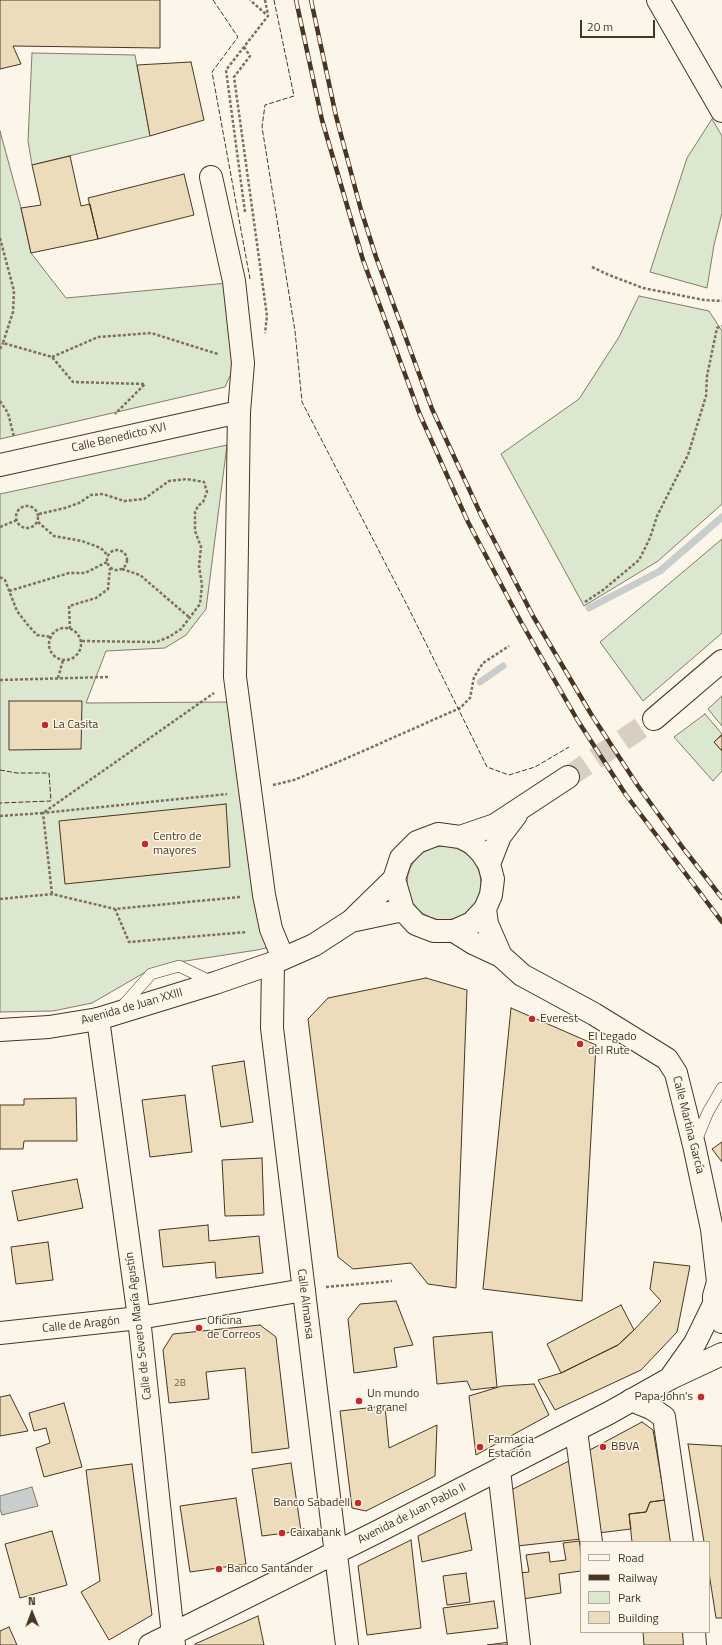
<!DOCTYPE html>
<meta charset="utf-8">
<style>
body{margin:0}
#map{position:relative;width:722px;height:1645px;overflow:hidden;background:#fbf6e9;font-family:"Titillium Web",sans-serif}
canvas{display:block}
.legend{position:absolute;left:580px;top:1541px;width:130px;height:92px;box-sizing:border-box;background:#fbf6e9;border:1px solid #b4a999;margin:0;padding:5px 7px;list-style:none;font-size:12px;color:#4a3520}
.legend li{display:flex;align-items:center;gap:8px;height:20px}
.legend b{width:20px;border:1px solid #b4a999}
.north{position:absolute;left:12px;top:1593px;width:40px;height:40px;-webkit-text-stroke:3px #fbf6e9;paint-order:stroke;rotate:359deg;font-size:11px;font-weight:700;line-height:16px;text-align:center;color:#4a3520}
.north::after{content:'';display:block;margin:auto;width:14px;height:18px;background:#4a3520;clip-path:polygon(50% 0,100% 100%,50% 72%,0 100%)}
.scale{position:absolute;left:580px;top:20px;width:75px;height:18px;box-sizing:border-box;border:2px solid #4a3520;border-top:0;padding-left:5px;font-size:12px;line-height:14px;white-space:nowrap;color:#4a3520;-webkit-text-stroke:3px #fbf6e9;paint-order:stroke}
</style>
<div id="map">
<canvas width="722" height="1645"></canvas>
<ul class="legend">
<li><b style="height:5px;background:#fbf6e9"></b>Road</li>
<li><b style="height:5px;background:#4a3520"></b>Railway</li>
<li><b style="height:11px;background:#dce7d0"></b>Park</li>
<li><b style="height:11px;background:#ecdcbc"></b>Building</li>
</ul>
<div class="north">N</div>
<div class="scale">20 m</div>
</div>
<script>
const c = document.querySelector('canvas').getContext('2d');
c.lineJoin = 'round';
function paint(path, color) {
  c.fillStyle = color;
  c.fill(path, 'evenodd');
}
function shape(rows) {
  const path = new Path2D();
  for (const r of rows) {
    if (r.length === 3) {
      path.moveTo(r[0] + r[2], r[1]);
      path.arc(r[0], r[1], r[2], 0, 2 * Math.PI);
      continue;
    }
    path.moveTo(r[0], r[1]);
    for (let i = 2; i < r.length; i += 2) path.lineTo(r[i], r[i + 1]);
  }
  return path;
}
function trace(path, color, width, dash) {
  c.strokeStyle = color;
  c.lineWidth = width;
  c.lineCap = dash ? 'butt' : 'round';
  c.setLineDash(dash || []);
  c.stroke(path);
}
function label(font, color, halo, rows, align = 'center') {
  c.font = font + ' "Titillium Web",sans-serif';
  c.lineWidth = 3;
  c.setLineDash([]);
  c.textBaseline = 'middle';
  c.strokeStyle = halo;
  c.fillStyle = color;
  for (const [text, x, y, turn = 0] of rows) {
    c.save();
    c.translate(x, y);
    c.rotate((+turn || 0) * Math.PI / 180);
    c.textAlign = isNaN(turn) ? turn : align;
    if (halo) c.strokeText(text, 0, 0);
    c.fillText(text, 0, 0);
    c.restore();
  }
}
const green = shape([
 [32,53,135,55,150,136,32,165,28,141,32,53],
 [712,119,722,136,722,213,714,245,707,288,650,272,687,158,712,119],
 [0,131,21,208,31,253,66,298,228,283,235,365,225,387,0,439,0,131],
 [639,296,709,311,722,331,722,504,658,561,584,606,501,454,579,399,619,337,639,296],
 [227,445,206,609,186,635,165,648,106,651,86,703,228,702,270,947,257,950,179,962,149,970,92,1003,53,1011,0,1012,0,494,227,445],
 [722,539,722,633,643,701,600,642,722,539],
 [722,696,722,726,708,709,722,696],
 [705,714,722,734,714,742,722,751,722,771,713,781,674,737,705,714],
 [444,883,37]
]);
paint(green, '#dce7d0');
trace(green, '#887966', 1);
const water = shape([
 [32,1487,38,1506,2,1515,0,1509,0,1496,32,1487]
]);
paint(water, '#c9cecd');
trace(water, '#887966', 1);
trace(shape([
 [589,608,660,571,722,517],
 [480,682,503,666]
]), '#c9cecd', 7);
const building = shape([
 [0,0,160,0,160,48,13,46,21,64,0,69,0,0],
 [191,62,204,120,150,136,137,65,191,62],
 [70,156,81,206,90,204,98,239,31,253,21,208,41,205,32,165,70,156],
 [184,174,194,215,98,239,88,198,184,174],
 [9,701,82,701,81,749,9,750,9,701],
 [722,735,722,751,714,742,722,735],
 [226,804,230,867,65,884,59,821,226,804],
 [426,978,467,990,456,1288,428,1284,411,1263,353,1269,338,1257,308,1019,328,998,426,978],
 [511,1008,596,1045,582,1301,483,1289,511,1008],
 [244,1061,253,1122,221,1127,212,1066,244,1061],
 [185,1095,192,1152,150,1157,142,1100,185,1095],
 [76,1098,77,1141,24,1141,23,1149,0,1149,0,1105,24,1105,24,1099,76,1098],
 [722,1142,722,1162,712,1149,722,1142],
 [262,1158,264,1215,225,1216,222,1160,262,1158],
 [77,1179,83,1208,18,1221,12,1191,77,1179],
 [208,1225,209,1241,259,1236,263,1273,216,1278,215,1262,163,1267,159,1230,208,1225],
 [48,1242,53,1280,16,1284,11,1247,48,1242],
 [654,1262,690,1266,677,1332,641,1370,555,1410,538,1380,561,1373,618,1345,634,1330,661,1301,650,1289,654,1262],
 [396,1301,413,1345,394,1348,397,1367,354,1373,348,1319,360,1304,396,1301],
 [621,1305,634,1330,618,1345,561,1373,547,1344,621,1305],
 [260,1325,276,1337,289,1448,252,1453,245,1368,206,1372,209,1399,169,1403,163,1350,173,1334,260,1325],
 [492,1332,497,1387,471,1390,467,1381,437,1384,433,1337,492,1332],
 [534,1384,549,1415,476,1455,469,1396,502,1386,534,1384],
 [10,1395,28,1431,0,1436,0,1397,10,1395],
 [64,1403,82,1467,44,1477,36,1448,50,1443,46,1428,34,1431,29,1413,64,1403],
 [385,1406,389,1448,437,1425,435,1476,366,1511,352,1508,340,1411,385,1406],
 [642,1422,653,1430,665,1500,650,1502,646,1512,629,1514,631,1529,598,1533,588,1451,642,1422],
 [688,1444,722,1446,722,1618,716,1618,709,1573,709,1542,704,1542,688,1444],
 [571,1460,581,1539,517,1546,511,1490,571,1460],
 [291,1463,301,1531,262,1536,252,1469,291,1463],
 [132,1464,152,1615,109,1640,81,1592,100,1581,86,1470,132,1464],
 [236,1498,246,1564,190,1572,180,1506,236,1498],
 [665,1500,671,1542,632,1542,629,1514,646,1512,650,1502,665,1500],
 [465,1513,472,1550,422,1562,418,1536,465,1513],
 [52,1531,67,1585,20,1598,5,1544,52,1531],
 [411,1540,421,1628,367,1635,358,1566,411,1540],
 [580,1541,581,1571,559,1574,561,1593,523,1599,519,1573,529,1572,526,1555,549,1552,550,1562,566,1560,563,1543,580,1541],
 [466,1573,470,1602,447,1605,443,1576,466,1573],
 [494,1601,498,1628,447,1634,443,1608,494,1601],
 [258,1616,264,1645,195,1645,195,1644,258,1616],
 [9,1627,17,1645,0,1645,0,1631,9,1627],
 [643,1632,683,1632,685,1645,644,1645,643,1632],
 [510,1642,511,1645,487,1645,510,1642]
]);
paint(building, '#ecdcbc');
trace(building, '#4a3520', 1);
trace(shape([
 [568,777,654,719]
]), '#d8cfc1', 22, [22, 11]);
const lane = shape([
 [120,1009,151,974,179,966,214,983],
 [696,1141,708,1112,722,1088]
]);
const street = shape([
 [658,0,722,111],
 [211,177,234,281,243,363,239,412,235,677,264,895,271,929,283,958],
 [0,465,239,412],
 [273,963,272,1028,347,1645],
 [98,1019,139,1318,174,1645],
 [0,1333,139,1318,304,1290],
 [671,1377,695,1343,714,1304],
 [631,1400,651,1408,664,1417,682,1542],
 [576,1431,591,1542],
 [499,1470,519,1645],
 [694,1632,695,1645],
 [150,1645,377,1532,609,1413,671,1378,722,1354]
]);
const secondary = shape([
 [654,719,722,661],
 [460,837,495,825,568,777],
 [489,864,500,836,516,815],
 [485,909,487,924,501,956],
 [351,921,403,910],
 [454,931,473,943,501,956,522,975,594,1014,667,1059,676,1073,694,1145,712,1229,718,1282],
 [0,1030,49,1027,98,1019,215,983,273,963,314,945,351,921,394,879,401,858,417,842,438,834,460,837,472,843,482,853,489,864,493,879,491,895,485,909,472,923,454,931,434,931,416,924,403,910,394,879],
 [722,1277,718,1282,714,1296,714,1304,717,1315,722,1322]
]);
trace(lane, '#4a3520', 12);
trace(street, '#4a3520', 24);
trace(secondary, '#4a3520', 24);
trace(shape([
 [265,0,268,15],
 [244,47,250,56,234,77,267,316,265,333],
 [245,212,226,70,268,16,250,0],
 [0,238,14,291,13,312,3,343,52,357,73,382,145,384,115,414],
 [592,267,609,275,643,288,704,300,722,301],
 [0,349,3,343],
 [52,357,98,337,151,333,218,354],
 [0,401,8,413,14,437],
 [27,517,11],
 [39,514,65,508,79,503,91,495,103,494,124,501,144,499,169,481,187,479,204,482,207,492,203,502,198,506,195,512,195,531,201,547,199,566,202,585,200,604,181,629,169,637,156,642,81,641],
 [38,522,54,536,82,541,98,547,103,550,108,556],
 [0,527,17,520],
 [117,560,10],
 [122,569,140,575,190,618],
 [0,577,5,580,17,611,27,624,37,635,52,637],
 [9,591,69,573,85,573,107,562],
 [585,602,603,590,639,560,650,538,657,516,688,455,706,396,707,376,717,328,722,326],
 [65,644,16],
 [70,629,69,606,96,598,108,589,110,568],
 [58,678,63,660],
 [0,680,108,677],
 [273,785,294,780,345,759,460,708,470,698,474,677,483,663,509,646],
 [0,816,43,813,214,693],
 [52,894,43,813,227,794],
 [240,897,115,909,129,942,247,932],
 [0,899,52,894,115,909],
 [326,1287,392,1281]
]), '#7f6f5c', 2.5, [3, 2]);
trace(lane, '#fbf6e9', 11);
trace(street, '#fbf6e9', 22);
trace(secondary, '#fbf6e9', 22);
const rail = shape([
 [296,0,322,120,363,260,420,415,468,522,521,622,578,721,626,795,722,922],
 [311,0,336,116,361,210,376,257,432,409,482,517,533,616,591,714,638,786,683,848,722,898]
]);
trace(rail, '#4a3520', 4.5);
trace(rail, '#fbf6e9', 3, [9]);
trace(shape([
 [213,0,238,37,212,72,250,279],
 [274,0,294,96,265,105,262,127,295,331,302,402,408,607,487,767,509,775,535,767,569,747],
 [0,770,17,773,49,773,51,801,0,803]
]), '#4a3520', 1, [5, 2]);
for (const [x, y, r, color] of [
 [45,725,4,"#c62828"],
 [145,844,4,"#c62828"],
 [532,1019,4,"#c62828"],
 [580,1044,4,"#c62828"],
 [199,1328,4,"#c62828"],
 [701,1397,4,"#c62828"],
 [359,1401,4,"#c62828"],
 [480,1447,4,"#c62828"],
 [603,1447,4,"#c62828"],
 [358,1503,4,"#c62828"],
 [282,1533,4,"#c62828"],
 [219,1569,4,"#c62828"]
]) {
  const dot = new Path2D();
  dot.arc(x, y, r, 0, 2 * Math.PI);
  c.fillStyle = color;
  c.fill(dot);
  trace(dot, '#fbf6e9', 1.5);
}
label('10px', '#725f47', null, [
 ["2B",180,1384]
]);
label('12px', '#4a3520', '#fbf6e9', [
 ["Calle Benedicto XVI",119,438,-13],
 ["Avenida de Juan XXIII",132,1007,-16],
 ["Calle Martina García",688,1125,76],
 ["Calle Almansa",305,1304,83],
 ["Calle de Aragón",81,1325,-6],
 ["Calle de Severo María Agustín",139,1326,-97],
 ["Avenida de Juan Pablo II",412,1514,-27]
]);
label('12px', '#4a3520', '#fbf6e9', [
 ["La Casita",53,725],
 ["Centro de",153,837],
 ["mayores",153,851],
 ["Everest",540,1019],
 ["El Legado",588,1037],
 ["del Rute",588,1051],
 ["Oficina",207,1321],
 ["de Correos",207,1335],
 ["Un mundo",367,1394],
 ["a granel",367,1408],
 ["Papa John's",693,1397,"right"],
 ["Farmacia",488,1440],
 ["Estación",488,1454],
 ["BBVA",611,1447],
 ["Banco Sabadell",350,1503,"right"],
 ["Caixabank",290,1533],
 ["Banco Santander",227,1569]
], 'left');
</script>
